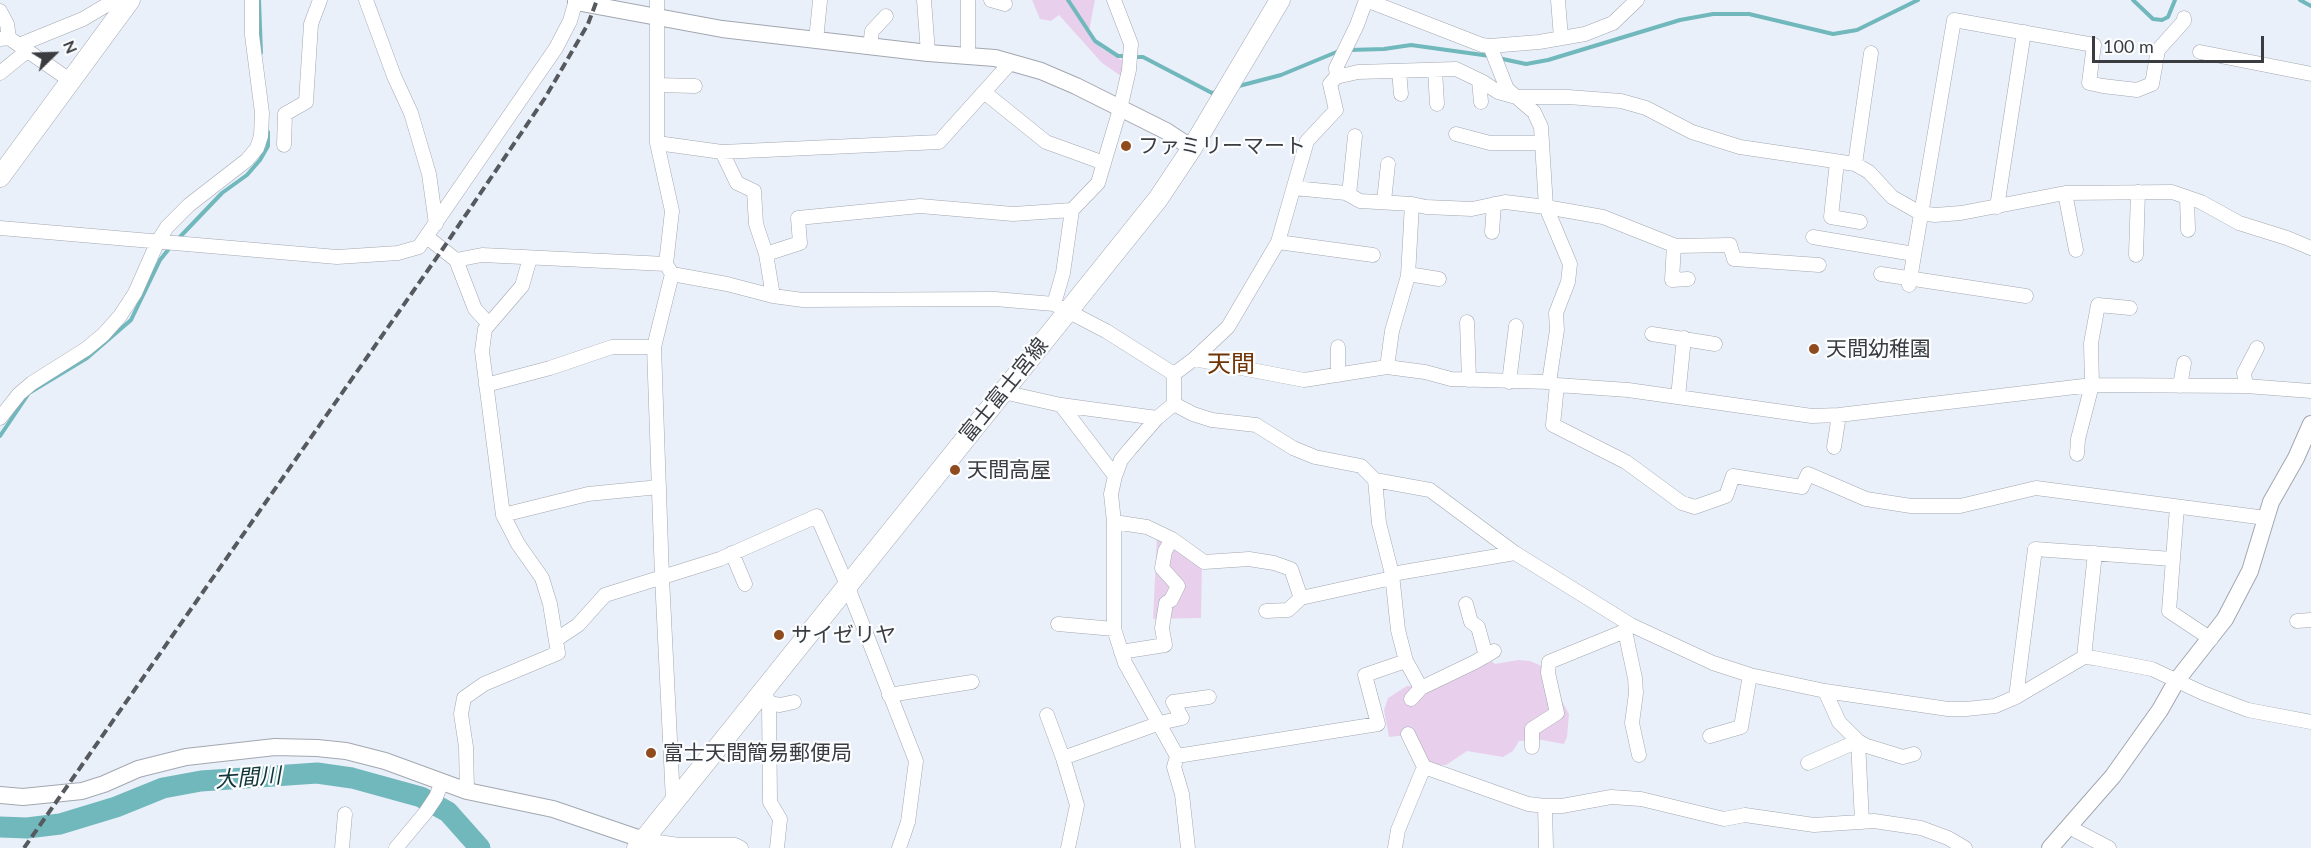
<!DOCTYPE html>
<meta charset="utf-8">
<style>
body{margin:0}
#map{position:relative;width:2311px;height:848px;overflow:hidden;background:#eaf0fa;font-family:Lato,sans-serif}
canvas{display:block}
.north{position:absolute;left:24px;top:24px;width:60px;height:60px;-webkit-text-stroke:4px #fbfdff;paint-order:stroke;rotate:67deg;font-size:16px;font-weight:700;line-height:24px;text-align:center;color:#3a3c40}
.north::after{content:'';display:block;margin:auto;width:21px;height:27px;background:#3a3c40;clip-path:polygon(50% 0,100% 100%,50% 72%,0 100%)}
.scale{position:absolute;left:2092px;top:36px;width:172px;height:27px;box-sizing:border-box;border:3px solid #3a3c40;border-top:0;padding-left:8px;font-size:18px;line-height:21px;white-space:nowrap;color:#3a3c40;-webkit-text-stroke:4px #fbfdff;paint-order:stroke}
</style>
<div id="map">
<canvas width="2311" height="848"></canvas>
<div class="north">N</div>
<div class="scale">100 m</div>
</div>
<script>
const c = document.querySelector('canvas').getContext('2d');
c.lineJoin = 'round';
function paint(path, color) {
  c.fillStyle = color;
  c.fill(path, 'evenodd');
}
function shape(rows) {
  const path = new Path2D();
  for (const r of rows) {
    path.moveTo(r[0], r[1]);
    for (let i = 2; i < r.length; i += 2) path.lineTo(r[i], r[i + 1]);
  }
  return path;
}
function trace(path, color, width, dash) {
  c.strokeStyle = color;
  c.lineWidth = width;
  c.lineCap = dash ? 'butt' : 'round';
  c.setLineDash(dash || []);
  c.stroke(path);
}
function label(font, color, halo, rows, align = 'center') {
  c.font = font + ' Lato,"Noto Sans JP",sans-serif';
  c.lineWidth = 4.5;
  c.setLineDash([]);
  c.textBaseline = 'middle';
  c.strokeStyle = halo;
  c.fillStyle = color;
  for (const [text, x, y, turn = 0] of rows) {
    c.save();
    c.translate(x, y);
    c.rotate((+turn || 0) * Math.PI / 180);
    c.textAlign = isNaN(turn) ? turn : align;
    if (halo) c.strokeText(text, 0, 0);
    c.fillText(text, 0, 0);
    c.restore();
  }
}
paint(shape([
 [1032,0,1095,0,1089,31,1101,48,1125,62,1121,76,1102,63,1059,15,1051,21,1040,19],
 [1157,537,1202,564,1201,618,1153,619],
 [1486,656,1495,664,1518,660,1530,661,1544,667,1569,714,1567,737,1564,744,1542,740,1519,741,1513,751,1503,757,1467,751,1446,765,1429,765,1408,735,1389,737,1384,710,1388,698,1407,686,1429,687]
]), '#e8d0ec');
trace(shape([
 [259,0,261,53],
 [1068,0,1095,41,1118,56,1126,56],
 [2133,0,2153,19,2162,20,2168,17,2175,0],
 [2300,0,2311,6],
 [1349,50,1384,49,1411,45,1490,56],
 [1134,57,1143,57,1212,93,1216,92],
 [1498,58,1526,64,1548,60,1680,20,1713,14,1749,14,1833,34,1857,30,1918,0],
 [1235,87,1281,75,1339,51],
 [177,240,222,193,247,175,260,160,268,146,268,132],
 [0,436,29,393,87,358,131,320,160,260,172,245]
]), '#71b8bd', 4);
trace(shape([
 [0,827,27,828,60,824,116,807,163,788,201,781,317,773,352,778,421,797,448,812,480,848]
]), '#71b8bd', 21);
const minor = shape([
 [366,0,394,76,411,113,429,174,436,224],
 [657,0,657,143,672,211,666,264],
 [924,0,928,53],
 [968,0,968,56],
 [991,0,1005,4],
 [1366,0,1482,45,1490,46,1539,42,1585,34,1613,23,1637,0],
 [1558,0,1561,38],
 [0,11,7,24,9,38],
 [0,39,9,38,71,81],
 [816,40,820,1],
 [19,45,83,19,115,0],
 [870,46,872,31,886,16],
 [1490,46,1507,89,1534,112,1541,127,1546,207,1570,264,1568,282,1556,313,1557,330,1549,382],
 [2200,52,2311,74],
 [1435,70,1437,104],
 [1399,71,1401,94],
 [0,73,27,51],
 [1337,77,1336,68,1357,25,1366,0],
 [1479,80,1481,102],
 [657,85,695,86],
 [984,92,1046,142,1104,163],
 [1456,134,1490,143,1541,143],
 [657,143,722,152,939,142,1011,62],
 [284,145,285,114,306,102,311,24,320,0],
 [722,152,737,183,754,191,756,224,766,254,773,296],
 [1837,162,1831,217,1860,222],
 [1855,164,1871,53],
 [1294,188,1346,193,1360,201,1412,204,1426,207,1472,209,1505,202,1546,207,1603,217,1676,246,1730,245,1734,259,1819,265],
 [2065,193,2076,250],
 [1349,195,1355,136],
 [2187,197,2188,230],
 [1384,201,1388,164],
 [1997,207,2024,32],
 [0,228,337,257,398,253,419,247,556,48,570,21,576,0],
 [1492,232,1494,204],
 [427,237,456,260,482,255,666,264,672,274,727,284,773,296,803,300,995,299,1054,304,1106,331,1174,374],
 [1813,237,1914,254],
 [1278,242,1373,255],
 [1674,245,1672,280,1688,279],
 [766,254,800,243,798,218,920,206,1013,214,1072,210],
 [2136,255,2138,192],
 [456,260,475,309,488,323],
 [672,274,654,347,662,577,673,801],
 [1408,274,1439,279],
 [1881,274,2026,296],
 [1909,285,1954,20,2094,45,2089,83,2103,86,2137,90,2152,84,2158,50,2184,21,2184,18],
 [1054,304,1063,273,1072,210,1098,183,1120,109,1129,70,1131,44,1114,0],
 [1467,322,1469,380],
 [1652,334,1715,344],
 [1194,359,1228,327,1278,242,1307,141,1336,110,1330,84,1336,77,1358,72,1456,69,1483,82,1498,92,1516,97,1568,97,1621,101,1646,108,1692,132,1740,147,1855,164,1869,172,1892,197,1920,213,1935,215,1961,213,2065,193,2172,192,2201,202,2239,223,2287,238,2311,248],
 [1387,367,1392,331,1408,276,1412,204],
 [1174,374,1194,359,1304,380,1387,367,1425,372,1451,379,1549,382,1557,385,1628,390,1812,416,1839,415,2092,385,2246,386,2311,391],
 [1174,374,1174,404,1157,418,1130,449,1121,460,1115,476,1111,494,1114,522,1114,629,1125,663,1177,756,1174,767,1182,794,1188,848],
 [1338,375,1338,347],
 [1509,382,1516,326],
 [486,385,550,368,612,347,654,347],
 [1557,385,1553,425,1626,462,1682,503,1695,507,1726,496,1733,476,1802,487,1808,474,1866,499,1911,506,1960,506,2036,488,2266,518],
 [2180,386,2184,363],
 [2246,386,2244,373,2257,348],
 [1003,392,1061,405,1115,476],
 [1678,397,1684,338],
 [1174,404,1193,414,1212,420,1256,425,1293,448,1315,457,1361,466,1375,480,1430,490,1515,553,1631,625,1713,663,1750,675,1825,691,1948,709,1966,709,1995,706,2016,697,2084,657,2094,658,2152,669,2203,693,2248,710,2311,722],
 [1061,405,1157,418],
 [0,418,19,394,32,383,86,349,103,335,120,316,135,293,158,241,167,227,189,205,247,160,257,148,261,136,262,113,252,35,252,0],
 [1834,447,1839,415],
 [2077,454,2078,439,2092,385,2091,343,2098,305,2130,308],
 [1375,480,1379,523,1392,574,1398,630,1406,661,1421,688,1411,699],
 [2177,507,2169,611,2211,639],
 [503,515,588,494,659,487],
 [1114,522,1147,527,1172,539,1204,562,1249,559,1274,563,1291,569,1301,598],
 [732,553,745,584],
 [1392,574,1515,553],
 [1466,604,1471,622,1478,627,1486,656],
 [1266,611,1288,610,1301,598,1392,578],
 [2297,621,2311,620],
 [1058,624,1114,629],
 [1625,631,1635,678,1636,693,1632,723,1639,755],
 [557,639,578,625,605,595,720,559,817,516,847,585,916,761,908,822,899,848],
 [1121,652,1165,645,1162,628,1166,603,1171,600,1178,586,1162,568,1165,551,1172,539],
 [2084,657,2095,553],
 [1421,688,1475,662,1494,651],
 [764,690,769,703,770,802,780,819,777,848],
 [1825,691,1839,722,1858,741,1867,746,1903,757,1914,754],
 [889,695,972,682],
 [2016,697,2035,549,2172,559],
 [769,703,780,705,794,702],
 [1047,715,1063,758,1160,723,1182,718,1173,702,1209,697],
 [1710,736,1741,727,1750,675],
 [1532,747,1532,729,1557,713,1548,673,1549,662,1625,631,1631,625],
 [1177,756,1378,724,1365,675,1406,661],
 [1063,758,1077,805,1068,848],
 [1808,763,1858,741,1862,822],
 [1424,767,1528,804,1545,806,1562,806,1611,797,1641,799,1724,819,1745,815,1814,825,1874,821,1921,828,1948,838,1965,848],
 [467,791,466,747,461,714,464,698,484,684,558,653,550,604,542,578,518,544,503,515,482,351,485,329,522,286,530,258],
 [1545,806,1546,848],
 [2069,827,2109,848],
 [644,840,679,845,735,845,741,848],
 [342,848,345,814],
 [396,848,426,812,436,797,442,782],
 [1395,848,1398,830,1424,767,1408,734]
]);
const tertiary = shape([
 [576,2,722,29,928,53,995,58,1041,71,1076,86,1166,131,1192,148],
 [0,795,23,797,82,791,104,784,138,769,186,757,275,747,317,748,346,751,385,761,467,791,553,809,644,840],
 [2050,848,2113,776,2160,710,2177,680,2225,619,2250,571,2271,502,2296,458,2311,424]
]);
const secondary = shape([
 [0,177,130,0],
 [637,848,1158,199,1192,148,1280,0]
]);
trace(minor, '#a2a7b0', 15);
trace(tertiary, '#a2a7b0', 18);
trace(secondary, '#a2a7b0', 21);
trace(minor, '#fff', 14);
trace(tertiary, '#fff', 16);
trace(secondary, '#fff', 20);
trace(shape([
 [24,848,442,250,545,98,588,24,597,0]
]), '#56595e', 4, [9, 4.5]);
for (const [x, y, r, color] of [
 [1126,146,6,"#8f4b1d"],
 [1814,349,6,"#8f4b1d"],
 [955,470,6,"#8f4b1d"],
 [779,635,6,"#8f4b1d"],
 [651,753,6,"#8f4b1d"]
]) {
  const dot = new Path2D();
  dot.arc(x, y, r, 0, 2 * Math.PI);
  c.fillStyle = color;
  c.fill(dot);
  trace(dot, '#fbfdff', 2);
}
label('21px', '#3a3c40', '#fbfdff', [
 ["ファミリーマート",1138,146],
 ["天間幼稚園",1826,349],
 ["天間高屋",967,470],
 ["サイゼリヤ",791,635],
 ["富士天間簡易郵便局",663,753]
], 'left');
label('21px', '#3a3c40', '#fbfdff', [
 ["富士富士宮線",1004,390,-51]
]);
label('italic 22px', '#103437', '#fbfdff', [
 ["大間川",248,778,-4]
]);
label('24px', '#703404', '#fbfdff', [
 ["天間",1231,364]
]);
</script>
